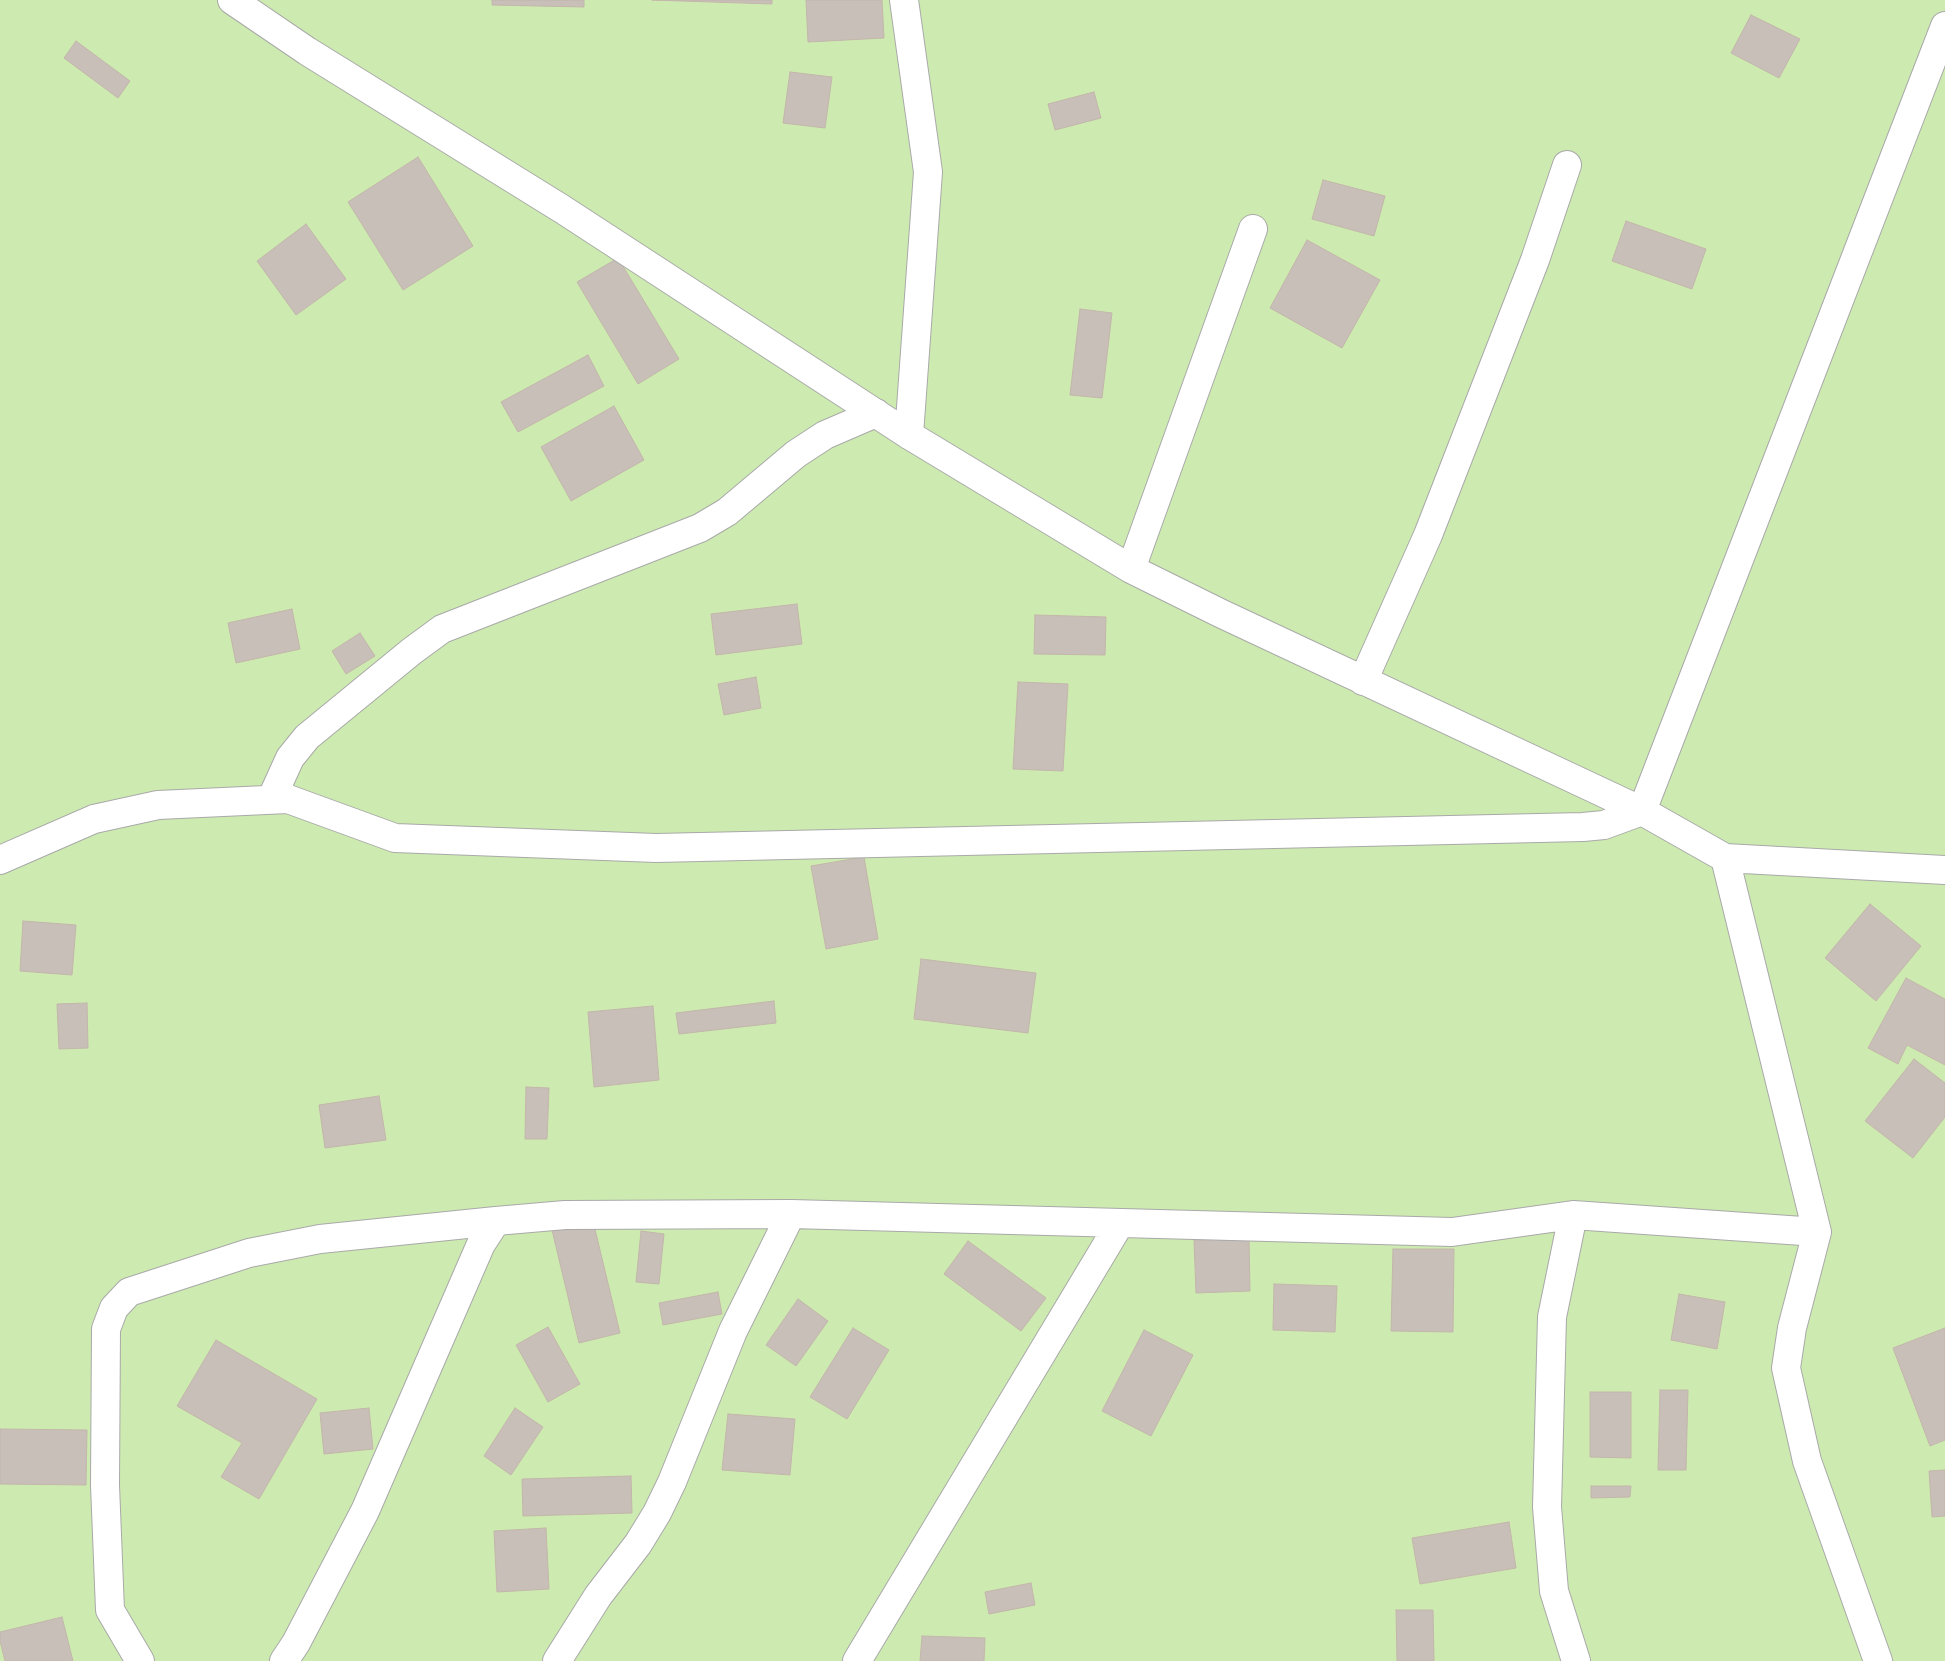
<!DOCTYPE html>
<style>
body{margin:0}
canvas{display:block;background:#f2efe9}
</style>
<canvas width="1945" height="1661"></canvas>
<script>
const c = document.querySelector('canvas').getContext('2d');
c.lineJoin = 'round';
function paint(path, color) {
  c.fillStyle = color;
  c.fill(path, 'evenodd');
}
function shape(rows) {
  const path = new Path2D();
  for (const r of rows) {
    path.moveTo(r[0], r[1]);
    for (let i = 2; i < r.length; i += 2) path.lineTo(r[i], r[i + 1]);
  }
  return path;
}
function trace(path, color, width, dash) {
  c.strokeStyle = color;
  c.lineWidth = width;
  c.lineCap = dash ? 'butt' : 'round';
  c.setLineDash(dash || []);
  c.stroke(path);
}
paint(shape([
 [0,0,1945,0,1945,1661,0,1661]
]), '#cdebb0');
const building = shape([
 [492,0,584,0,584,7,492,5,492,0],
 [652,0,772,0,772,4,652,0],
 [806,0,882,0,884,38,808,42,806,0],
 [1751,15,1800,39,1779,78,1731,53,1751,15],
 [76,41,130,81,118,98,64,58,76,41],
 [790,72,832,77,825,128,783,123,790,72],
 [1094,92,1101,118,1055,130,1048,104,1094,92],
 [418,157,473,246,403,290,348,202,418,157],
 [1323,180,1385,196,1374,236,1312,219,1323,180],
 [1626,221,1706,249,1692,289,1612,261,1626,221],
 [306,224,346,279,296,315,257,261,306,224],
 [1307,240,1380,280,1342,348,1270,308,1307,240],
 [618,258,679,359,638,384,577,282,618,258],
 [1080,309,1112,313,1102,398,1070,395,1080,309],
 [588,355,604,386,518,432,501,402,588,355],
 [614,406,644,460,571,501,541,447,614,406],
 [797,604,802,644,716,655,711,614,797,604],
 [292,609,300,649,236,663,228,623,292,609],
 [1035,615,1106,617,1105,655,1034,654,1035,615],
 [360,633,375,656,346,674,332,651,360,633],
 [756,677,761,708,724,715,718,684,756,677],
 [1018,682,1068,684,1063,771,1013,769,1018,682],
 [864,857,878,939,826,949,811,866,864,857],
 [1870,904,1921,946,1876,1001,1825,958,1870,904],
 [23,921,76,925,72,975,20,971,23,921],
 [921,959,1036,973,1028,1033,914,1019,921,959],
 [1906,978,1945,999,1945,1065,1907,1045,1898,1064,1868,1048,1906,978],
 [774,1001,776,1023,679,1034,676,1013,774,1001],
 [87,1003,88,1048,59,1049,57,1004,87,1003],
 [653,1006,659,1080,594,1087,588,1012,653,1006],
 [1914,1059,1945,1083,1945,1117,1913,1158,1865,1121,1914,1059],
 [526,1087,549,1088,547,1139,525,1139,526,1087],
 [379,1096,386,1140,325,1148,319,1105,379,1096],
 [593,1221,620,1333,579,1343,552,1230,593,1221],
 [641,1231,664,1234,659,1284,636,1282,641,1231],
 [1249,1238,1250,1291,1196,1293,1194,1240,1249,1238],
 [968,1241,1046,1298,1021,1331,944,1274,968,1241],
 [1393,1249,1454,1249,1453,1332,1391,1331,1393,1249],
 [1274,1284,1337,1286,1335,1332,1273,1330,1274,1284],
 [718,1292,722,1314,663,1325,659,1303,718,1292],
 [1679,1294,1725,1302,1717,1349,1671,1340,1679,1294],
 [798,1299,828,1321,796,1366,766,1345,798,1299],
 [548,1327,580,1384,548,1402,516,1345,548,1327],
 [853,1328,889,1350,847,1419,810,1397,853,1328],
 [1945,1328,1945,1440,1930,1446,1893,1348,1945,1328],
 [1144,1330,1193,1355,1151,1436,1102,1411,1144,1330],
 [216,1340,317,1399,259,1499,221,1477,242,1443,177,1406,216,1340],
 [1660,1390,1688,1390,1686,1470,1658,1470,1660,1390],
 [1590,1392,1631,1392,1631,1458,1590,1457,1590,1392],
 [369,1408,373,1449,324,1454,320,1413,369,1408],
 [515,1408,543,1427,511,1475,484,1456,515,1408],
 [728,1414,795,1419,790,1475,722,1470,728,1414],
 [0,1429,87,1430,86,1485,0,1484,0,1429],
 [1945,1470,1945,1516,1932,1517,1929,1471,1945,1470],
 [631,1476,632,1513,523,1516,522,1479,631,1476],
 [1591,1486,1631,1486,1630,1497,1591,1498,1591,1486],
 [1509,1522,1516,1568,1420,1584,1412,1538,1509,1522],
 [546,1528,549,1589,497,1592,494,1531,546,1528],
 [1031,1583,1035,1605,989,1614,985,1592,1031,1583],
 [1396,1610,1433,1610,1434,1661,1397,1661,1396,1610],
 [62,1617,73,1661,5,1661,0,1641,0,1632,62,1617],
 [922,1636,985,1638,984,1661,920,1661,922,1636]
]);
paint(building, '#c7bfb8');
trace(building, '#c4b6ab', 1);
const street = shape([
 [232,0,307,51,562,209,909,435,1131,569,1220,613,1642,811,1725,858,1817,1232,1792,1328,1786,1368,1807,1461,1878,1661],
 [904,0,928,172,909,435],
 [876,413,825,435,796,454,727,512,700,528,442,629,412,651,307,737,290,758,275,791,288,799,395,838,656,848,1583,827,1604,825,1642,811,1945,26],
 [1131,569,1253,229],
 [1363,681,1428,535,1535,260,1567,165],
 [1725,858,1945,870],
 [0,860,94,819,158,805,288,799],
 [1573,1215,1552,1317,1547,1507,1554,1591,1576,1661],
 [140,1661,110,1610,105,1485,106,1329,114,1308,129,1292,249,1253,320,1239,496,1221],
 [284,1661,296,1643,365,1511,481,1244,496,1221,565,1215,791,1214,1452,1232,1573,1215,1817,1232],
 [557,1661,598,1596,638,1544,657,1513,672,1482,733,1331,791,1214],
 [857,1661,1120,1223]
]);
trace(street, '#a9a9a9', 30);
trace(street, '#fff', 28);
</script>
